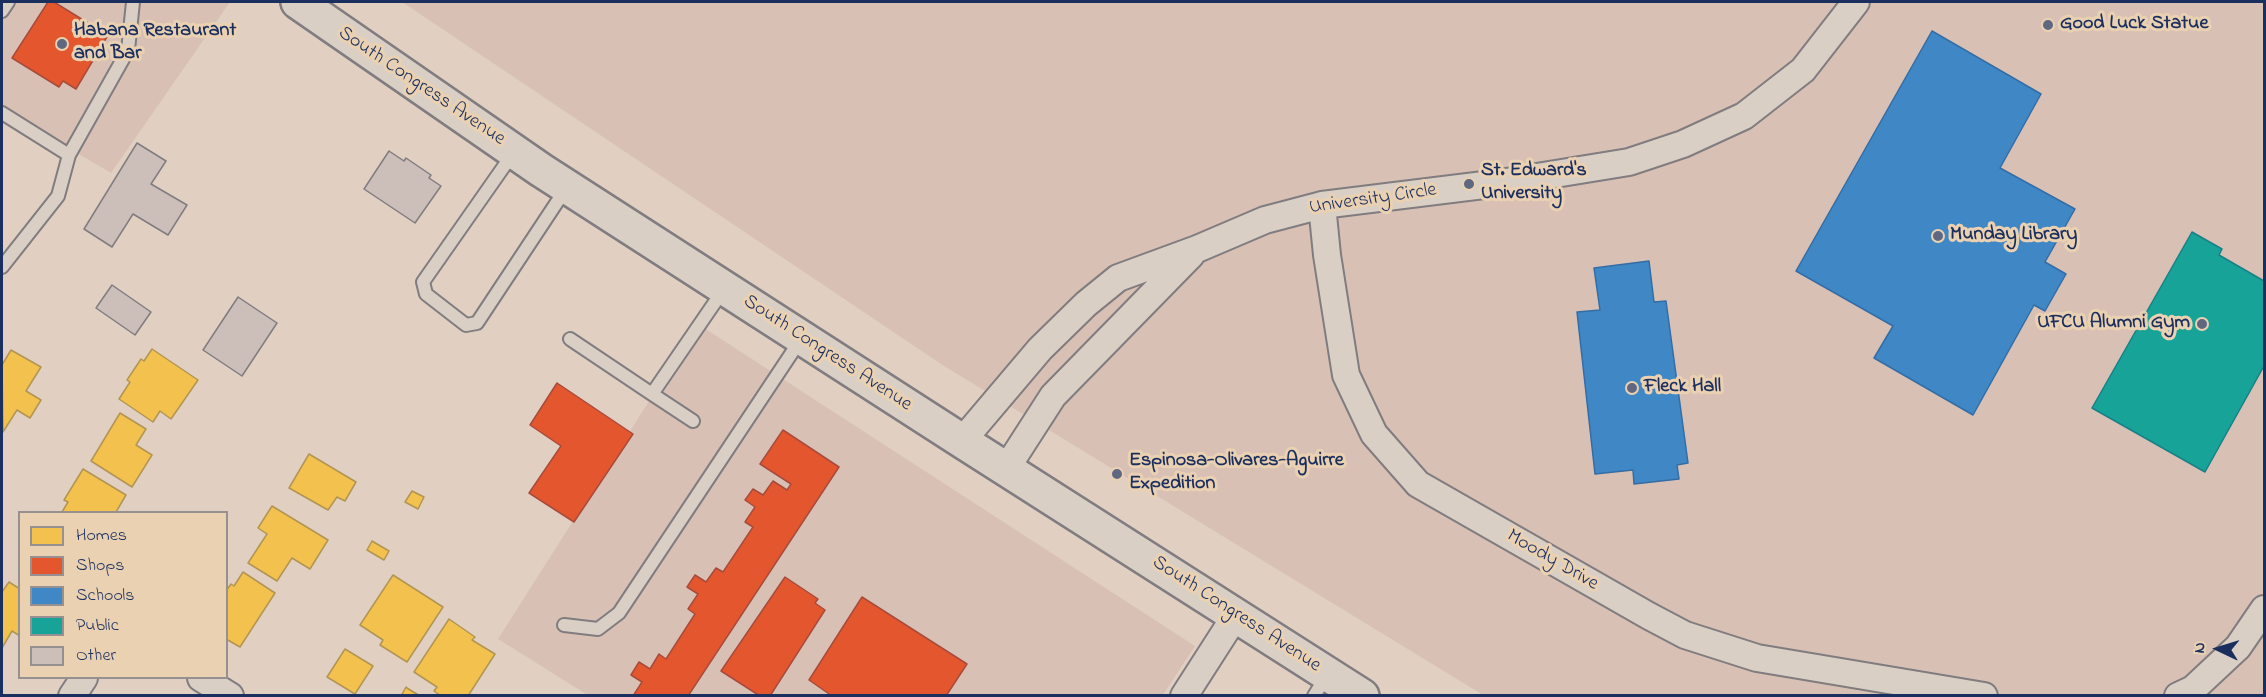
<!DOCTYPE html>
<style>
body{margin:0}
#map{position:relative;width:2266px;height:697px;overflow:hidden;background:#e1d0c2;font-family:"Indie Flower",sans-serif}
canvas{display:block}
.frame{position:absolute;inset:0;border:3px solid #1b2f5e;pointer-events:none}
.legend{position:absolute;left:18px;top:511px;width:210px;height:168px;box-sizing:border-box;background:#ead1b2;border:2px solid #979090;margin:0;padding:8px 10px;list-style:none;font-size:18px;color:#1b2f5e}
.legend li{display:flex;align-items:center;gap:12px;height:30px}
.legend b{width:30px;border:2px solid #979090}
.north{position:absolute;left:2188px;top:619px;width:60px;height:60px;-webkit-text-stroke:4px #ead1b2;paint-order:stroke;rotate:274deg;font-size:16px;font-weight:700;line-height:24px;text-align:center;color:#1b2f5e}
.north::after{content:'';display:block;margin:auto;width:21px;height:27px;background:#1b2f5e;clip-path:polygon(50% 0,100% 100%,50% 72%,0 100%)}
</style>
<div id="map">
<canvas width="2266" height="697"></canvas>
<div class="frame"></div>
<ul class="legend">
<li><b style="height:16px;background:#f2c14e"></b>Homes</li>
<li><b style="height:16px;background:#e4572e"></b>Shops</li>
<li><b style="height:16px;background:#3f88c5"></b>Schools</li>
<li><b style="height:16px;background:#17a398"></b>Public</li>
<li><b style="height:16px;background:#ccbeb9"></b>Other</li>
</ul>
<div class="north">N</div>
</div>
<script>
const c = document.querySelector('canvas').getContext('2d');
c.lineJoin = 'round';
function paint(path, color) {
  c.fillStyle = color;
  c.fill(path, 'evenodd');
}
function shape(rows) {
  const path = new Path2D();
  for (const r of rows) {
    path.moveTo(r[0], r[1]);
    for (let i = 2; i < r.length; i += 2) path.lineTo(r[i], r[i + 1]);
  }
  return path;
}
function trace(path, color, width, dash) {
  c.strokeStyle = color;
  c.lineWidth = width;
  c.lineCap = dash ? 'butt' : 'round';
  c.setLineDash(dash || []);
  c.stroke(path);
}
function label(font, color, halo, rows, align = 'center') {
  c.font = font + ' "Indie Flower",sans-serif';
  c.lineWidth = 6;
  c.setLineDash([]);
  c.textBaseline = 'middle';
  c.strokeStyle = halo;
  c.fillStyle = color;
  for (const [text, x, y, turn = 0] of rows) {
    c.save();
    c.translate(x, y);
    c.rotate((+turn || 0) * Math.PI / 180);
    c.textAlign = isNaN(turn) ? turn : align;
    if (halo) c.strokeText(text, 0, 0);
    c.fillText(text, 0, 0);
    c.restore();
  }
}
paint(shape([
 [2,2,230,2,111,173,2,109],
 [402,2,2264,2,2264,695,1483,695,944,366],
 [698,324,1195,646,1163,695,589,696,498,639]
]), '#d8c1b4');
const homes = shape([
 [152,349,198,380,171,419,160,411,153,422,119,399,130,382,127,380,141,359,144,361,152,349],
 [11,350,41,367,26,391,41,400,30,418,17,410,3,432,2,365,11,350],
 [120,413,146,429,136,445,152,455,132,487,91,461,120,413],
 [309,454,356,482,345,501,337,497,328,510,289,488,309,454],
 [83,469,126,495,116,512,62,512,68,502,64,500,83,469],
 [412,491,424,497,418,509,405,502,412,491],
 [272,506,328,540,310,569,292,558,277,581,248,563,267,534,258,528,272,506],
 [372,541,389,551,384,560,367,550,372,541],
 [243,572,275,593,240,647,226,639,226,591,231,584,234,586,243,572],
 [393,575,443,607,407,662,380,645,383,640,360,625,393,575],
 [9,582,20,589,20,636,12,631,2,648,2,592,9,582],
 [449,619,475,637,472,640,495,654,468,696,441,696,434,691,437,687,414,672,449,619],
 [345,649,373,666,355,694,327,677,345,649],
 [406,687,407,688,420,696,401,696,406,687]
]);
paint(homes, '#f2c14e');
trace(homes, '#b29553', 1.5);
const shops = shape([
 [48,2,54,2,101,31,104,26,111,30,76,89,63,81,59,87,12,58,48,2],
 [557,383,633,434,574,522,529,493,561,446,530,425,557,383],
 [783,430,839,467,688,696,633,696,642,682,631,675,639,662,650,669,659,654,666,659,695,614,688,609,698,594,687,587,695,575,706,582,716,568,723,572,753,527,745,522,755,507,745,500,753,489,763,495,773,481,787,490,791,484,760,464,783,430],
 [785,577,818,599,815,603,825,610,770,696,760,696,721,671,785,577],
 [862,597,967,664,946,696,832,696,809,680,862,597]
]);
paint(shops, '#e4572e');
trace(shops, '#a84b3c', 1.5);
const schools = shape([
 [1932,31,2041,94,2000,168,2075,209,2045,262,2066,274,2045,311,2034,305,1973,415,1874,358,1893,326,1796,271,1932,31],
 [1649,261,1654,302,1666,301,1688,463,1677,465,1679,479,1634,484,1633,470,1595,474,1577,312,1600,310,1594,268,1649,261]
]);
paint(schools, '#3f88c5');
trace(schools, '#346da6', 1.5);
const public = shape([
 [2192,232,2222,249,2219,255,2264,281,2264,366,2205,472,2092,408,2192,232]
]);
paint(public, '#17a398');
trace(public, '#188087', 1.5);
const building = shape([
 [137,143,166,161,151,184,187,205,168,235,133,214,112,247,84,229,137,143],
 [389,151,404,161,406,158,431,175,429,178,441,186,415,223,364,189,389,151],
 [112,285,151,312,135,335,96,308,112,285],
 [238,297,277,323,242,376,203,350,238,297]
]);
paint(building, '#ccbeb9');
trace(building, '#807c7f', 1.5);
const lane = shape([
 [2,11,8,2],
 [2,113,69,155,128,50,133,2],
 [514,152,423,282,426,294,466,325,477,323,567,187],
 [2,267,58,196,69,155],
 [570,339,652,394,724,289],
 [652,394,693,421],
 [564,625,598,629,619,613,801,339],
 [1314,696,1327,675]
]);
const street = shape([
 [1322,205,1327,255,1346,375,1374,434,1418,484,1649,616,1685,635,1757,658,1984,696],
 [962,441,1040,349,1086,304,1118,278,1197,249,1265,220,1322,205,1500,183,1629,162,1683,144,1744,116,1803,70,1856,2],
 [1006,469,1053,396,1191,255],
 [201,678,230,696],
 [72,696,84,678],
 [1184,696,1236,615],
 [2178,696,2193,689,2238,647,2264,609]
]);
const primary = shape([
 [298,2,541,170,962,441,1362,696]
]);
trace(lane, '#807c7f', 16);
trace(street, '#807c7f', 30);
trace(primary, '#807c7f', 38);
trace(lane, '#d9cfc4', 12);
trace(street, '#d9cfc4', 26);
trace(primary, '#d9cfc4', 33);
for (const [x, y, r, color] of [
 [2048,25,6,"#606781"],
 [62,44,6,"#606781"],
 [1469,184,6,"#606781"],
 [1938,236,6,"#606781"],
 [2202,324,6,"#606781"],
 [1632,388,6,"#606781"],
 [1117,474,6,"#606781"]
]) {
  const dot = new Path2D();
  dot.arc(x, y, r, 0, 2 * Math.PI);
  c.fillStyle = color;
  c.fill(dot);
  trace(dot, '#ead1b2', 2);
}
label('bold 20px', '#1b2f5e', '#ead1b2', [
 ["Good Luck Statue",2060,25],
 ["Habana Restaurant",74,32],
 ["and Bar",74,55],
 ["St. Edward's",1481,172],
 ["University",1481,195],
 ["Munday Library",1950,236],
 ["UFCU Alumni Gym",2190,324,"right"],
 ["Fleck Hall",1644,388],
 ["Espinosa-Olivares-Aguirre",1129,462],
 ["Expedition",1129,485]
], 'left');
label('20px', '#1b2f5e', '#ead1b2', [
 ["South Congress Avenue",421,87,34],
 ["University Circle",1373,200,-8],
 ["South Congress Avenue",827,354,33],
 ["Moody Drive",1552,561,30],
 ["South Congress Avenue",1236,615,33]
]);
</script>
